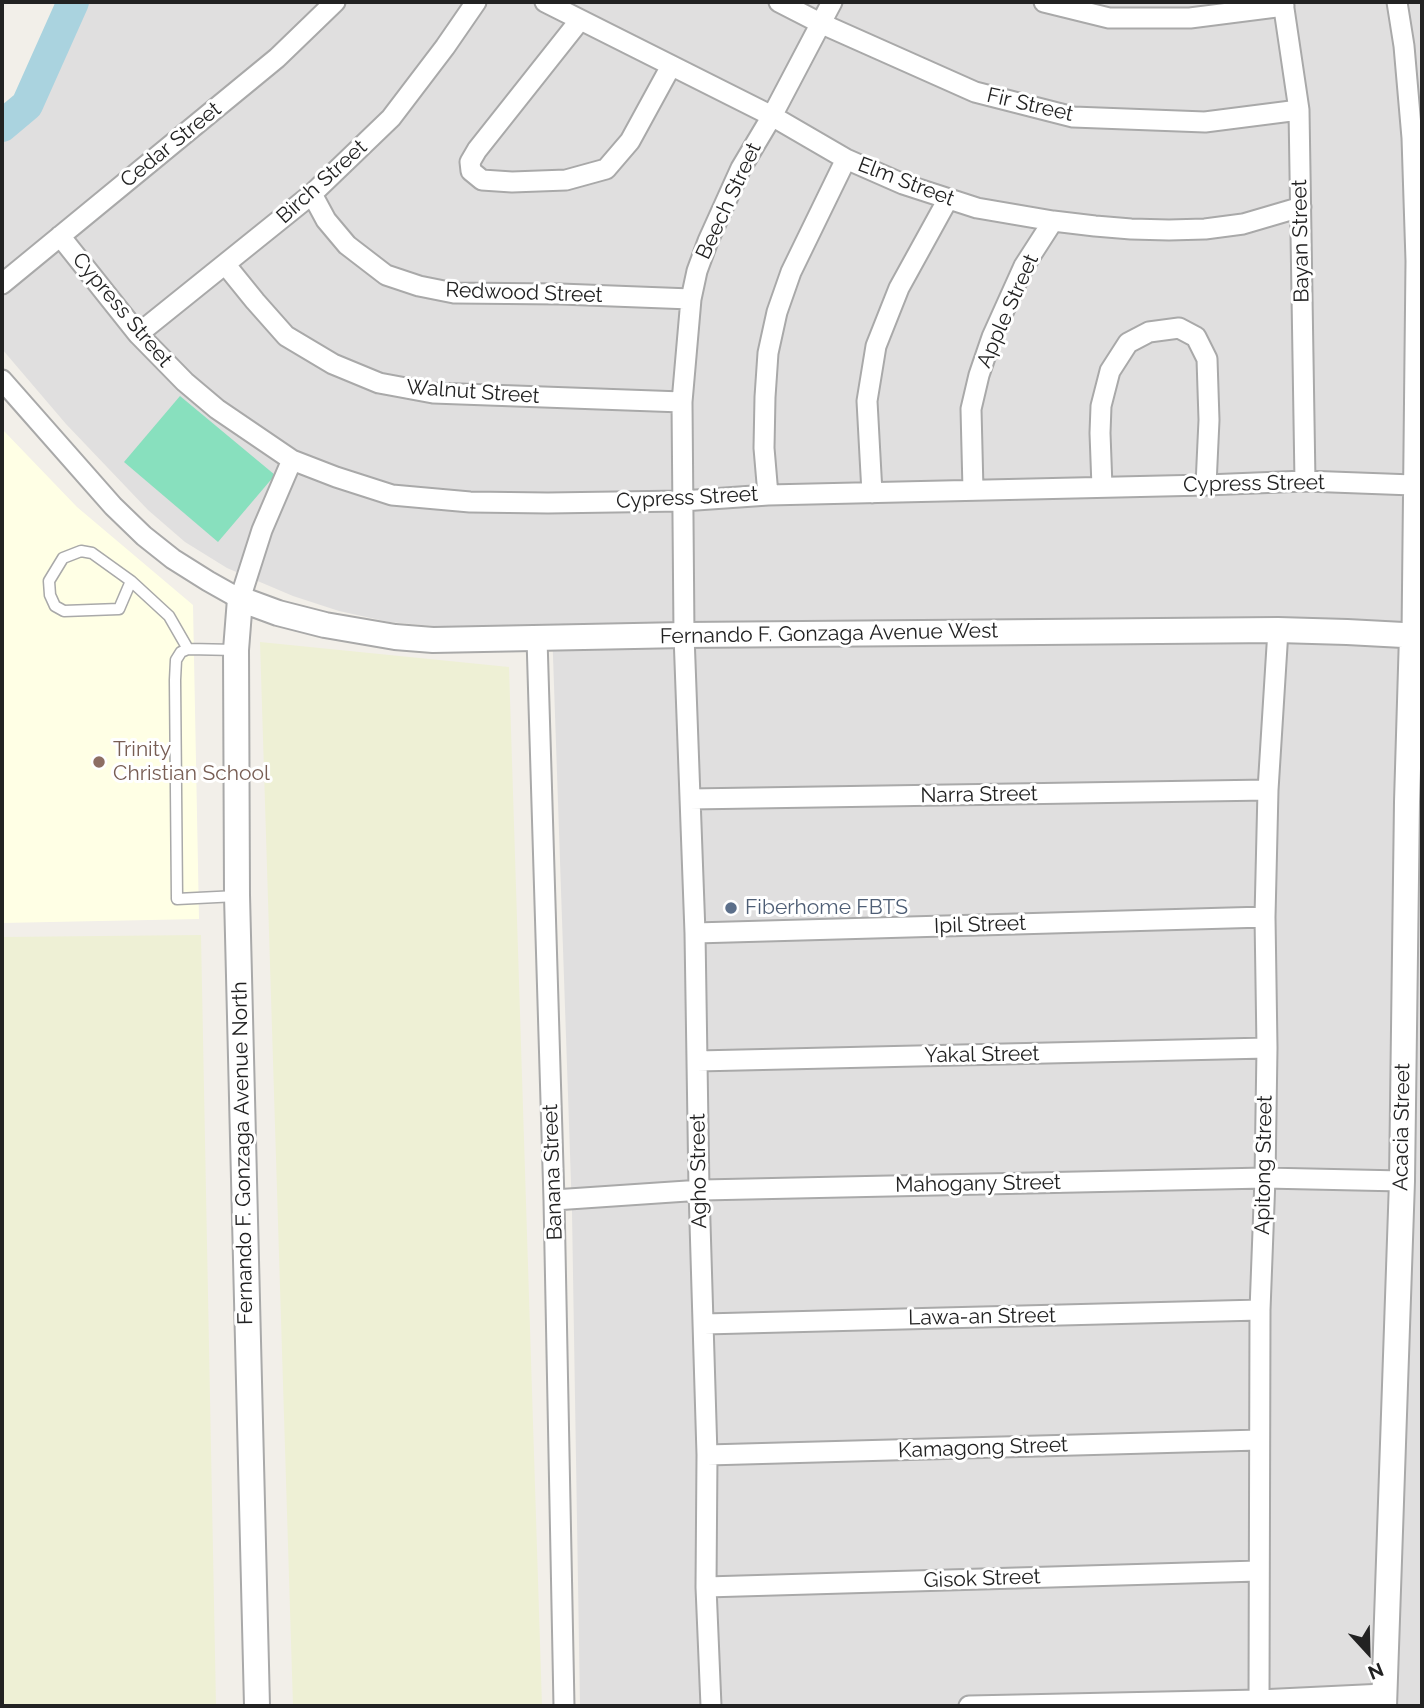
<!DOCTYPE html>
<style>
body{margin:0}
#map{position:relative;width:1424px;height:1708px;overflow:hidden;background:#f2efe9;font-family:Raleway,sans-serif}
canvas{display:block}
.frame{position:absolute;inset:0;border:4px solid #222;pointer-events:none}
.north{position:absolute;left:1333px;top:1617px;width:70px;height:70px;-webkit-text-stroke:5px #fff;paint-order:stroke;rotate:158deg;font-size:19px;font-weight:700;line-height:28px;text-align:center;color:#222}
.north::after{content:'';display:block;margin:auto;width:24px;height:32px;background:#222;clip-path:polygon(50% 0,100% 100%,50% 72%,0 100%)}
</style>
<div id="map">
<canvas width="1424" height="1708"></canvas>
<div class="frame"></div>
<div class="north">N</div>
</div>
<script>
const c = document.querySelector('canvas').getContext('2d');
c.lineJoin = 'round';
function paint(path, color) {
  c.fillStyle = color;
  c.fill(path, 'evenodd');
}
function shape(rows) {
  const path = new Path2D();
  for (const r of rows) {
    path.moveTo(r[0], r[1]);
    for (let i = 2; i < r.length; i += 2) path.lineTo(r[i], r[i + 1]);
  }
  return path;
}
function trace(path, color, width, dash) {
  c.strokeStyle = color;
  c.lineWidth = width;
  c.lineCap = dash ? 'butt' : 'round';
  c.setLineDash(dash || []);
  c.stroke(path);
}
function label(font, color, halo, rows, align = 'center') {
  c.font = font + ' Raleway,sans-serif';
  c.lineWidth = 6;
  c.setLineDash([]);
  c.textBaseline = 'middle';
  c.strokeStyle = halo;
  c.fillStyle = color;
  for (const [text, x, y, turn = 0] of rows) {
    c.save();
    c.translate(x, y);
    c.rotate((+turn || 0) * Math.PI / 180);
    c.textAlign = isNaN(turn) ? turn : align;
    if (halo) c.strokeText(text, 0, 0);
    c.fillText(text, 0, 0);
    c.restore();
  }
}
paint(shape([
 [73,2,1422,2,1422,1706,580,1706,572,1212,552,627,444,627,389,622,339,611,293,596,227,568,185,542,148,510,66,424,2,349,2,126,27,105]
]), '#e0dfdf');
paint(shape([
 [2,429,77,507,193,605,199,919,2,923]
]), '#ffffe5');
paint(shape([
 [260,642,509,667,542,1706,293,1706],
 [201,935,216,1706,2,1706,2,937]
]), '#eef0d5');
paint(shape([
 [180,396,275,475,218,542,124,462]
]), '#88e0be');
trace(shape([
 [2,126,27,105,73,2]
]), '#aad3df', 32);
const service = shape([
 [131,581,119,609,64,611,55,606,50,595,49,581,63,558,81,551,92,553,131,581,169,616,188,649],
 [236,650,188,649,181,652,176,660,175,680,177,899,237,896]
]);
const minor = shape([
 [545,2,772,116,846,159,903,184,977,208,1053,221,1095,226,1131,229,1169,230,1205,229,1243,224,1301,207],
 [779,2,820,23,975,92,1073,117,1205,122,1299,110],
 [1044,2,1109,18,1190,18,1284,6],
 [1283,2,1299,110,1305,481],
 [1397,2,1404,46,1412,138,1416,261,1412,635],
 [580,20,477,150,470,162,471,171,482,180,512,182,566,180,606,169,630,141,671,66],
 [312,194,326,220,347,245,386,275,419,286,454,293,560,294,691,299],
 [60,236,138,334,185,382,217,409,292,460,336,477,392,495,470,502,548,503,682,501,768,495,1206,485,1305,481,1413,485],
 [225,264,255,301,286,336,333,364,379,383,433,393,682,402],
 [2,284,277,58,335,2],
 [138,334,312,194,391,118,445,47,476,2],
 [2,380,113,506,144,536,173,559,208,581,240,599,262,530,292,460],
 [1102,487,1100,433,1101,406,1110,371,1128,343,1149,332,1179,328,1196,337,1207,359,1209,420,1206,485],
 [973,490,971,409,979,375,992,337,1024,266,1053,221],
 [872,493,867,401,876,346,899,288,948,199],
 [768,495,764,448,765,397,768,353,777,312,791,272,846,159],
 [537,639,554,1200,564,1706],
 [690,799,1268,790],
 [695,933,1265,917],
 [697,1061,1267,1048],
 [554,1200,702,1190,1265,1178,1402,1181],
 [704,1324,1260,1310],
 [707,1455,1259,1440],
 [706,1587,1258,1571],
 [1259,1700,1260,1310,1265,1178,1267,1048,1265,917,1268,790,1278,630],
 [711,1706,706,1587,707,1455,699,1190,695,933,684,635,682,402,691,299,697,271,708,241,741,168,772,116,832,2],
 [969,1706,1259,1700,1384,1694]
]);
const tertiary = shape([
 [257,1706,237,895,236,650,240,599,278,613,325,625,395,637,433,640,684,635,1278,630,1347,632,1422,636],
 [1384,1706,1402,1181,1407,802,1412,635]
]);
trace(service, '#a9a9a9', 13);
trace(minor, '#a9a9a9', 23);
trace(tertiary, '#a9a9a9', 28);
trace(service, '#fff', 10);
trace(minor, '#fff', 19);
trace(tertiary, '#fff', 24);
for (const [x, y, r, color] of [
 [99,762,7,"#8d6e63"],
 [731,908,7,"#5c6f8a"]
]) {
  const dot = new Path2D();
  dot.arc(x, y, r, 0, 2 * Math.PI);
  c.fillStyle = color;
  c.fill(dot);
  trace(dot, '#fff', 2.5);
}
label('21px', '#222', '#fff', [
 ["Fir Street",1030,105,13],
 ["Cedar Street",171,145,-39],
 ["Birch Street",322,182,-42],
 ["Elm Street",906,182,21],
 ["Beech Street",729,201,-65],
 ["Bayan Street",1301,241,-91],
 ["Redwood Street",524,293,2],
 ["Cypress Street",122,310,50],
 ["Apple Street",1008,311,-66],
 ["Walnut Street",473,392,4],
 ["Cypress Street",1254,484,-1],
 ["Cypress Street",687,498,-3],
 ["Fernando F. Gonzaga Avenue West",829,634,-1],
 ["Narra Street",979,795,-1],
 ["Ipil Street",980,925,-2],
 ["Yakal Street",982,1055,-1],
 ["Acacia Street",1402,1127,-89],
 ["Fernando F. Gonzaga Avenue North",243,1153,-91],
 ["Apitong Street",1264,1165,-89],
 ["Agho Street",699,1171,-91],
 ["Banana Street",553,1172,-92],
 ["Mahogany Street",978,1184,-1],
 ["Lawa-an Street",982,1317,-1],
 ["Kamagong Street",983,1448,-2],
 ["Gisok Street",982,1579,-2]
]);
label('21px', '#785e54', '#fff', [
 ["Trinity",113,750],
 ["Christian School",113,774]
], 'left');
label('21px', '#4e5e75', '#fff', [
 ["Fiberhome FBTS",745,908]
], 'left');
</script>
